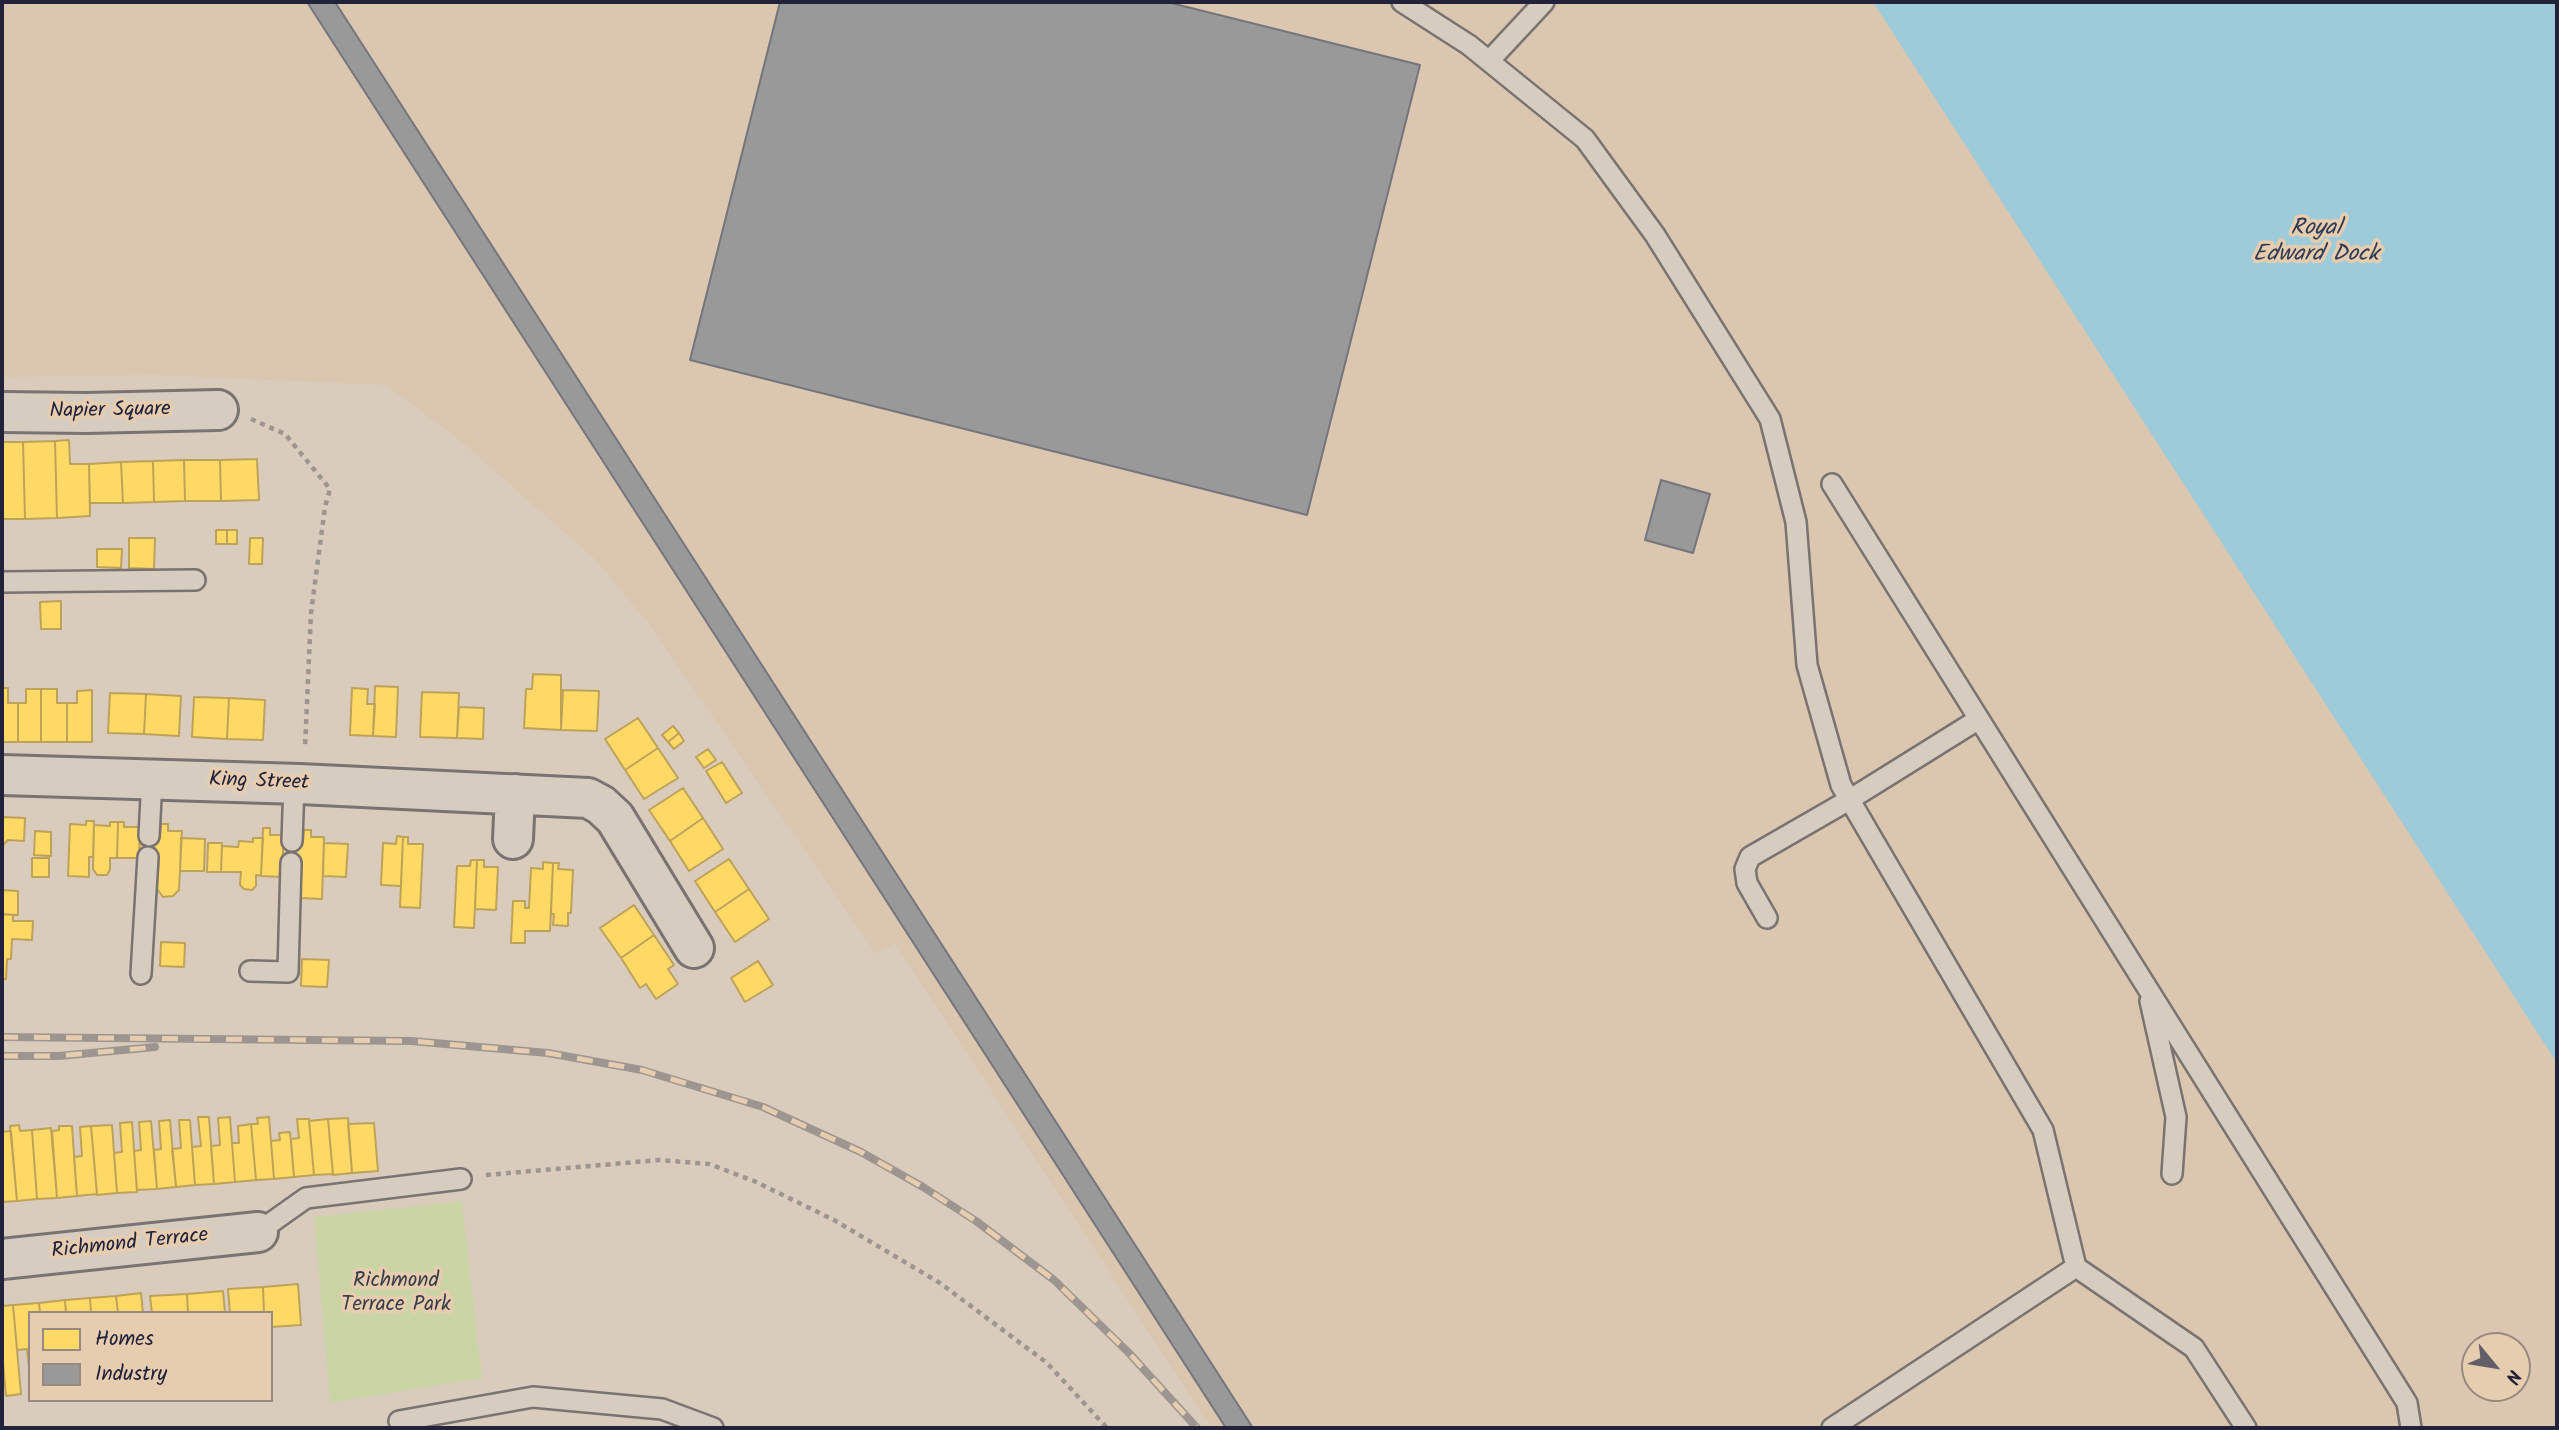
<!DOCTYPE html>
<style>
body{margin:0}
#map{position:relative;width:2559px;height:1430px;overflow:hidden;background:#daccbc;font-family:Kalam,sans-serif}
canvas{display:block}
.frame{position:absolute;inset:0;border:4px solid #22223b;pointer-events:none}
.legend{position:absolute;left:28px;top:1311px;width:245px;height:91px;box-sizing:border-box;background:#e7cdaf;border:2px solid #988981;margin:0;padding:9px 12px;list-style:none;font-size:21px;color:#22223b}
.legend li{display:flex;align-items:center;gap:14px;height:35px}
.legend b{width:35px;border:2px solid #988981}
.north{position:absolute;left:2461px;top:1332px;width:70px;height:70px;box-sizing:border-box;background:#e7cdaf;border:2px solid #988981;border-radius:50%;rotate:120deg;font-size:19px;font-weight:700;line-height:28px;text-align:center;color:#22223b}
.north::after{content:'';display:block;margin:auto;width:24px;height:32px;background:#625e68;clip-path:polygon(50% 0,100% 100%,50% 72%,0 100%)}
</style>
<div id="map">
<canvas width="2559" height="1430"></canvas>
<div class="frame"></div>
<ul class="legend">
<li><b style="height:19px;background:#ffd966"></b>Homes</li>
<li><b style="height:19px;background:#999"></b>Industry</li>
</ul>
<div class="north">N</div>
</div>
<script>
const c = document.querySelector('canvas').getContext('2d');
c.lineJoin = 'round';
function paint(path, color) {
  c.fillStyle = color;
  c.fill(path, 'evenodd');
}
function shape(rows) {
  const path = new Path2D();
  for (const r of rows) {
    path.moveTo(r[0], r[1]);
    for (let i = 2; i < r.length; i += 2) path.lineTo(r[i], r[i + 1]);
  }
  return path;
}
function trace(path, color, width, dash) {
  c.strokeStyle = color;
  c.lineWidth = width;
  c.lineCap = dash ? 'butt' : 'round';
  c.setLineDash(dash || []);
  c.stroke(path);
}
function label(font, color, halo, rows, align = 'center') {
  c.font = font + ' Kalam,sans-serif';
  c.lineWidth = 7;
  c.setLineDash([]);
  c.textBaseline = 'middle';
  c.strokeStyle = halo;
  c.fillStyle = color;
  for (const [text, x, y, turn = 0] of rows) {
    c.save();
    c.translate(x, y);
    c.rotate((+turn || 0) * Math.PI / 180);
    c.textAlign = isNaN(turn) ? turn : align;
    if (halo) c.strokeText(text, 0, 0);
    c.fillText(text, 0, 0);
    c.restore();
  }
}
paint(shape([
 [2,2,2557,2,2557,1428,1211,1428,895,943,876,954,651,627,598,562,463,443,386,385,155,375,2,377],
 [2475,1346,2517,1346,2517,1388,2475,1388]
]), '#dbc6af');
paint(shape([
 [462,1201,482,1378,330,1403,314,1217]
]), '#cbd4a5');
paint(shape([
 [1873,2,2557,2,2557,1063]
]), '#9ecbd9');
const homes = shape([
 [69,440,70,464,89,464,90,516,57,518,55,441,69,440],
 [55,441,57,518,25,519,23,442,55,441],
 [2,442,23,442,25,519,2,519,2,442],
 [257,459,259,500,221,501,220,460,257,459],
 [184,460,185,501,154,502,153,461,184,460],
 [184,460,220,460,221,501,185,501,184,460],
 [153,461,154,502,123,503,121,462,153,461],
 [121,462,123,503,90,503,89,464,121,462],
 [216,530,227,530,227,544,216,544,216,530],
 [227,530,237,530,237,544,227,544,227,530],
 [129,538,155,538,154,569,129,568,129,538],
 [250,538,263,538,262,564,249,564,250,538],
 [97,549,122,549,121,568,97,567,97,549],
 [61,601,61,629,41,629,40,602,61,601],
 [533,674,561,675,561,730,524,728,526,689,532,689,533,674],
 [375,686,398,687,396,737,373,736,375,686],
 [2,688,8,688,8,703,18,703,18,742,2,742,2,688],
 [352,688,368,689,367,704,375,704,373,736,350,735,352,688],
 [26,689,41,689,41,742,18,742,18,703,26,703,26,689],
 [41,689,57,689,57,703,67,703,67,742,41,742,41,689],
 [92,690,92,742,67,742,67,703,77,703,77,691,92,690],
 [563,690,599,691,597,731,561,730,563,690],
 [422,692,459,693,457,738,420,737,422,692],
 [110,693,146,694,144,734,108,733,110,693],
 [146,694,181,696,179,736,144,734,146,694],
 [194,697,229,698,227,739,192,737,194,697],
 [229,698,265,700,263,740,227,739,229,698],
 [459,707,484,708,483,739,457,738,459,707],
 [638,718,658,748,625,770,605,739,638,718],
 [673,726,679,733,668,742,662,735,673,726],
 [679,733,684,741,674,749,668,742,679,733],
 [658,748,678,778,644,799,625,770,658,748],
 [708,749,716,760,704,768,696,757,708,749],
 [722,762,742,793,726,803,706,771,722,762],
 [683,788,703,818,670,841,649,810,683,788],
 [2,817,25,818,24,841,8,840,2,846,2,817],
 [703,818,723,849,689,871,670,841,703,818],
 [86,821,94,821,93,857,89,857,89,877,68,876,70,824,86,825,86,821],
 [110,822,118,822,117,858,110,858,110,870,107,875,97,875,93,869,94,825,110,826,110,822],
 [118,822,124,822,124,827,140,827,139,858,117,858,118,822],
 [161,824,168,824,168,831,182,831,179,890,173,896,163,897,157,889,159,857,139,856,140,836,160,836,161,824],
 [263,828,270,828,270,835,284,835,282,877,261,876,263,828],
 [304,830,311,830,311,837,324,837,322,899,300,898,302,863,282,862,284,840,303,841,304,830],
 [35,831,51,832,51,856,34,855,35,831],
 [397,836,403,837,401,886,381,885,383,843,396,844,397,836],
 [403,837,408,837,408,844,423,844,420,908,400,907,403,837],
 [181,838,205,839,204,871,180,871,181,838],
 [253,838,263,838,261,876,256,875,256,886,252,890,244,889,240,885,241,872,221,872,222,846,238,847,239,841,253,842,253,838],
 [208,843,222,843,221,872,207,872,208,843],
 [324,843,348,844,346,877,323,876,324,843],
 [32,858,49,858,49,877,32,877,32,858],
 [729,859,749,889,715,912,695,881,729,859],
 [471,860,477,860,474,928,454,927,457,866,470,866,471,860],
 [477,860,484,860,484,867,498,867,496,910,475,909,477,860],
 [543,862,553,863,550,931,525,931,525,943,511,943,513,901,525,901,525,908,529,908,531,868,543,869,543,862],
 [553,863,559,863,558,869,573,870,571,913,568,913,568,926,553,925,554,914,551,914,553,863],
 [749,889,769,919,735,942,715,912,749,889],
 [2,890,18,891,18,915,2,914,2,890],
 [634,905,654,935,621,958,600,928,634,905],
 [2,914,13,915,13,921,33,921,32,940,12,939,11,959,7,959,6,979,2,979,2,914],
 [654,935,674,965,668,969,678,984,656,999,646,984,640,988,621,958,654,935],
 [161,942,185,943,184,967,160,966,161,942],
 [302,959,329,960,327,987,301,986,302,959],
 [758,961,773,985,745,1002,731,978,758,961],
 [198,1117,209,1117,214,1184,195,1185,192,1147,201,1146,198,1117],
 [230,1117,235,1182,214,1184,211,1146,220,1145,218,1118,230,1117],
 [269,1117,274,1179,256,1180,251,1124,258,1124,257,1118,269,1117],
 [348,1118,352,1173,333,1175,328,1119,348,1118],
 [297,1119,309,1119,314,1175,294,1177,291,1139,299,1138,297,1119],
 [328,1119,333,1174,314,1175,309,1121,328,1119],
 [170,1120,176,1187,157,1189,154,1150,161,1149,159,1121,170,1120],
 [179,1120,190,1120,195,1185,176,1187,172,1149,181,1148,179,1120],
 [151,1121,157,1189,137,1190,134,1151,141,1150,139,1122,151,1121],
 [132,1122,137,1192,117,1193,114,1153,122,1152,120,1123,132,1122],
 [374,1123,378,1171,352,1173,348,1124,374,1123],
 [251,1124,256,1180,235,1182,232,1143,239,1143,238,1126,251,1124],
 [19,1125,20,1131,32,1130,37,1199,17,1201,10,1126,19,1125],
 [112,1125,117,1193,97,1195,91,1126,112,1125],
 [59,1126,72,1126,77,1196,57,1198,52,1131,59,1130,59,1126],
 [91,1126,97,1194,77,1196,74,1157,82,1156,80,1127,91,1126],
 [51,1128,57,1198,37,1199,32,1130,51,1128],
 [11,1131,17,1201,2,1202,2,1132,11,1131],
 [290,1132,294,1177,274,1179,271,1141,280,1140,279,1133,290,1132],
 [298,1284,301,1325,271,1327,271,1313,264,1313,263,1287,298,1284],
 [263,1287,264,1313,230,1313,228,1289,263,1287],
 [223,1291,225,1313,188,1313,187,1294,223,1291],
 [141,1293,143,1313,118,1313,116,1296,141,1293],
 [187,1294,188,1313,152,1313,150,1296,187,1294],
 [116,1296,118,1313,91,1313,90,1298,116,1296],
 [90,1298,91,1313,66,1313,65,1300,90,1298],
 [65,1300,66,1313,40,1313,39,1303,65,1300],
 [39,1303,40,1313,30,1313,30,1377,27,1349,17,1350,13,1305,39,1303],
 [13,1305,21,1394,6,1396,2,1352,2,1306,13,1305]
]);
paint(homes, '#ffd966');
trace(homes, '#bda259', 2);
const industry = shape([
 [307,2,335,2,1253,1428,1226,1428,307,2],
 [780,2,1167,2,1420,65,1307,515,690,360,780,2],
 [1661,480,1710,494,1693,553,1645,540,1661,480]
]);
paint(industry, '#999');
trace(industry, '#75757d', 2);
const service = shape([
 [1402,2,1469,45,1585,139,1655,235,1770,419,1796,522,1807,665,1841,785,2043,1130,2076,1267,1832,1428],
 [1489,61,1544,2],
 [1832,484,2407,1403,2411,1428],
 [2,582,195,580],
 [149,836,152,779],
 [292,841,294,784],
 [1767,918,1747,883,1745,869,1750,857,1849,800,1979,719],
 [250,971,288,972,291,863],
 [141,974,148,857],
 [2150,1001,2176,1117,2172,1174],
 [258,1232,306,1198,461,1179],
 [2076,1267,2194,1348,2246,1428],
 [399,1421,533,1397,662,1409,713,1428]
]);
const minor = shape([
 [2,412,86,413,218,410],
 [2,775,300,784,588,798,601,805,615,818,694,948],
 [513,839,515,794],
 [2,1259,258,1232]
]);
trace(service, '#797371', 24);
trace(minor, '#797371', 44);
trace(shape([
 [251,419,285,434,330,489,325,507,311,613,305,748],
 [486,1175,659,1160,709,1164,754,1181,834,1220,940,1283,1047,1363,1107,1428]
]), '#9c9590', 4.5, [5, 5]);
trace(service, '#d6ccc0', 19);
trace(minor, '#d6ccc0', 38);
const rail = shape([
 [2,1037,411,1041,548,1053,642,1070,763,1107,861,1152,923,1187,976,1221,1054,1280,1129,1353,1197,1428],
 [2,1056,59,1056,155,1047]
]);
trace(rail, '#9c9590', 8);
trace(rail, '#e7cdaf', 5, [16]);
label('21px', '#22223b', '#e7cdaf', [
 ["Napier Square",110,412,-1],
 ["King Street",259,783,2],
 ["Richmond Terrace",130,1245,-6]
]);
label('21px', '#393e48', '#e7cdaf', [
 ["Richmond",396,1282],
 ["Terrace Park",396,1306]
]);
label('italic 23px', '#313b54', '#e7cdaf', [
 ["Royal",2316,230],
 ["Edward Dock",2316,256]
]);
</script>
